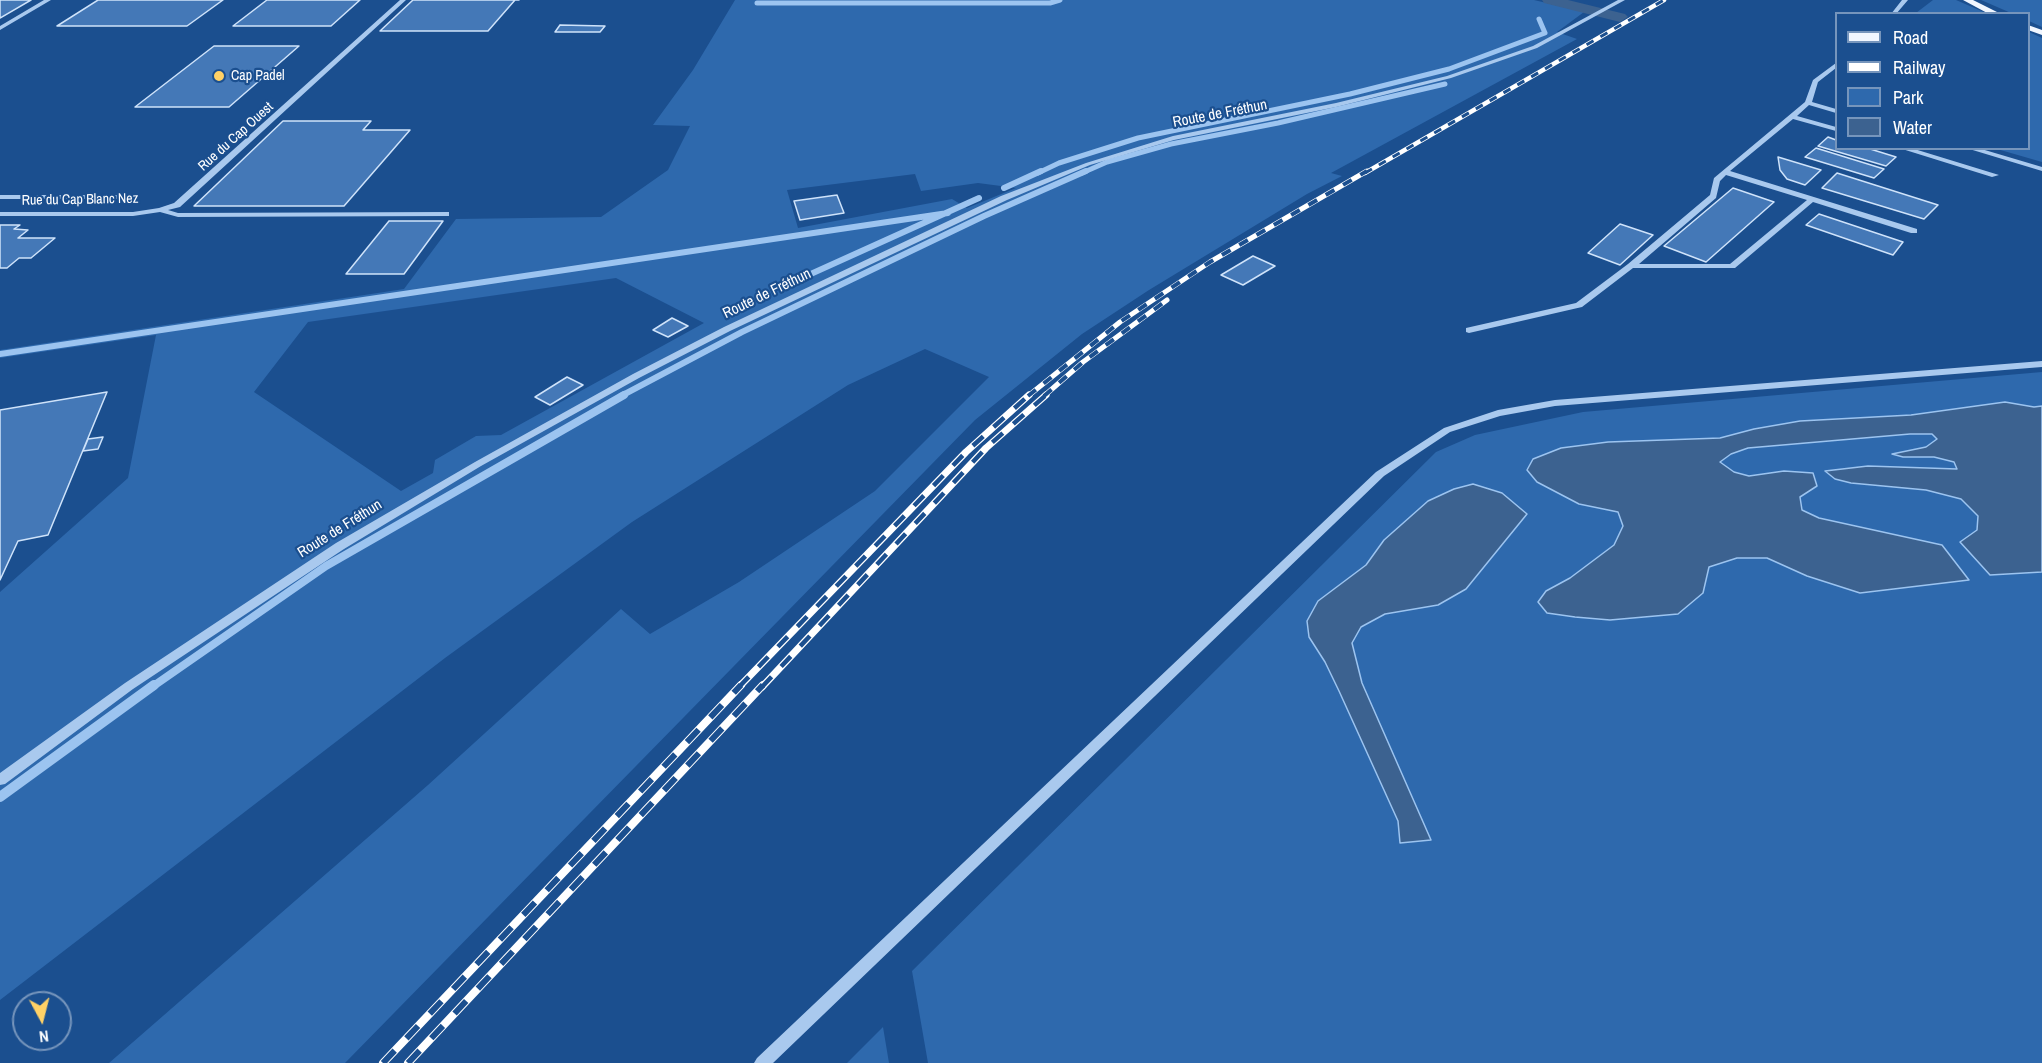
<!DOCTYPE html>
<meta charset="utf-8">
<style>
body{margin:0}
#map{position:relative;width:2042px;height:1063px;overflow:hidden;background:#1b4f8f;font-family:"Archivo Narrow",sans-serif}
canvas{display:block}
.legend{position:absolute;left:1835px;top:12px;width:195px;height:138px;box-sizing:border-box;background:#1b4f8f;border:2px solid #7695bc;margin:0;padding:8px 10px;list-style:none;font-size:18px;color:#fff}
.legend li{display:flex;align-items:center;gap:12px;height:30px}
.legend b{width:30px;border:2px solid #7695bc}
.north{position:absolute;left:12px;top:991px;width:60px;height:60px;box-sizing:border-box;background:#1b4f8f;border:2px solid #7695bc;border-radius:50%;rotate:173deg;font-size:16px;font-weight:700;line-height:24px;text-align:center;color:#fff}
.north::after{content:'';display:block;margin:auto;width:21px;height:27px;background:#ffd166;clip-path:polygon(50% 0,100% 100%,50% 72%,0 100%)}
</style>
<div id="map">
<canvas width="2042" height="1063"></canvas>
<ul class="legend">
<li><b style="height:8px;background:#f0f6ff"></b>Road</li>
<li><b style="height:8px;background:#fff"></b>Railway</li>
<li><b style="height:16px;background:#2e69ad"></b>Park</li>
<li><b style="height:16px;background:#3c6290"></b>Water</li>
</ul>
<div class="north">N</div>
</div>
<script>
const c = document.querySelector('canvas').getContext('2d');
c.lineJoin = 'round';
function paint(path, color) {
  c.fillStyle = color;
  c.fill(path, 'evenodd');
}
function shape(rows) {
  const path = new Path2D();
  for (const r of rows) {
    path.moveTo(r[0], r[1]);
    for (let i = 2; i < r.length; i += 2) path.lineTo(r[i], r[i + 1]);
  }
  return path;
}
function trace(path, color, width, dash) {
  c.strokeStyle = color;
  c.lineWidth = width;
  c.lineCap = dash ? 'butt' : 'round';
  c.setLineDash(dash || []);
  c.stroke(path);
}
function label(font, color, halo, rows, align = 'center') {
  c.font = font + ' "Archivo Narrow",sans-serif';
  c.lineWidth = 4.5;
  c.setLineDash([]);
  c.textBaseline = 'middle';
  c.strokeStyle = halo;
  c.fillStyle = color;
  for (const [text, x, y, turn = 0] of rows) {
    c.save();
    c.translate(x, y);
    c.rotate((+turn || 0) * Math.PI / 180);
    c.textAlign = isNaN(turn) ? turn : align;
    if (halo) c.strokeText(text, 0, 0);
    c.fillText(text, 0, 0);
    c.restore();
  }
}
paint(shape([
 [735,0,1534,0,1584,12,1557,32,1577,39,1331,173,1342,176,1307,194,1149,290,1082,334,975,420,345,1063,109,1063,428,785,621,609,650,634,739,582,875,491,989,377,925,349,848,385,632,522,445,658,0,1000,0,592,128,478,156,335,0,358,0,350,404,289,456,219,601,217,668,170,690,126,653,125,693,70],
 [915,174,921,191,978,183,1016,188,967,208,952,199,798,228,787,190],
 [616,278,704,323,501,435,476,436,435,460,433,473,401,491,254,392,308,322],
 [1933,0,1956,0,1986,13,1916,13],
 [1981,0,2042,0,2042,27,2029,21,2028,14,2011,13],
 [2029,32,2042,38,2042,162,1997,149,2028,148],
 [2042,372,2042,1063,928,1063,912,971,1436,452,1475,435,1583,412],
 [883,1027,889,1063,847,1063]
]), '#2e69ad');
const water = shape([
 [2005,402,2034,407,2042,406,2042,572,1990,575,1960,542,1977,530,1978,516,1961,499,1926,490,1851,483,1835,479,1825,471,1868,466,1957,469,1954,462,1934,457,1903,457,1892,454,1926,447,1937,439,1932,434,1910,434,1748,448,1731,454,1720,462,1734,472,1749,476,1784,471,1813,473,1817,486,1800,497,1802,510,1819,518,1942,545,1969,580,1860,593,1807,576,1767,558,1737,558,1709,567,1703,593,1678,614,1610,620,1575,617,1547,613,1538,602,1546,591,1570,578,1614,545,1623,526,1618,512,1579,504,1537,482,1527,470,1533,459,1561,448,1608,442,1720,438,1754,429,1800,421,1911,415,2005,402],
 [1473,484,1502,493,1527,514,1466,589,1438,605,1385,614,1361,627,1352,643,1362,683,1431,840,1400,843,1398,821,1339,691,1325,662,1309,637,1307,621,1318,601,1366,565,1384,540,1428,501,1454,489,1473,484]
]);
paint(water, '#3c6290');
trace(water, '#9cc4f0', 1.5);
trace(shape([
 [757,3,1050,3,1060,0],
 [1038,173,1059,163,1138,138,1350,94,1449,69,1545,33,1539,19],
 [1082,173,1107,162,1171,144,1278,123,1445,84]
]), '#9cc4f0', 5);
trace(shape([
 [1004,188,1041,171],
 [793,282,979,198],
 [0,354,948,213],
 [621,396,742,332,984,216,1086,171]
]), '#9cc4f0', 6);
trace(shape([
 [152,687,326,566,624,395]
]), '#9cc4f0', 8);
trace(shape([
 [0,797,154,685]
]), '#9cc4f0', 10);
paint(shape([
 [1542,0,1568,0,1625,14,1628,17,1620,22,1544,3,1542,0]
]), '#3c6290');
const building = shape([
 [0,0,31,0,0,18,0,0],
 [98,0,223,0,187,26,57,26,98,0],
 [267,0,360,0,331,26,233,26,267,0],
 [413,0,519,0,515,0,488,31,380,31,413,0],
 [560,25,605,26,600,32,555,32,560,25],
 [214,46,299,46,229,107,135,107,214,46],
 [283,121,371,121,363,130,410,130,344,206,194,206,283,121],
 [1828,137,1836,140,1836,148,1867,148,1896,157,1886,166,1818,146,1828,137],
 [1816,148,1884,169,1874,178,1805,157,1816,148],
 [1778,157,1821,170,1805,185,1787,179,1780,170,1778,157],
 [1837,173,1938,205,1924,219,1822,188,1837,173],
 [1733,188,1774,202,1706,262,1664,246,1733,188],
 [837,195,844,213,800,220,794,201,837,195],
 [1819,214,1903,242,1893,255,1806,225,1819,214],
 [389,221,443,221,404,274,346,274,389,221],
 [1620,224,1653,235,1620,265,1588,253,1620,224],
 [0,225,20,225,14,229,28,230,18,238,55,238,31,258,19,258,7,268,0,268,0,225],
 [1253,256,1275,266,1243,285,1221,275,1253,256],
 [672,318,688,326,668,337,653,330,672,318],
 [567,377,583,385,550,405,535,397,567,377],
 [107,392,48,535,18,541,0,580,0,410,107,392],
 [103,437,98,449,83,451,88,439,103,437]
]);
paint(building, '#4478b7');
trace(building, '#cfe3fa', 1.5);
paint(shape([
 [44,0,51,0,0,30,0,26,44,0],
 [400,0,406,0,180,207,168,210,178,213,446,212,449,212,449,216,178,217,160,212,133,216,0,216,0,212,133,212,159,208,174,203,400,0],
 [1618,0,1625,0,1537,48,1451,78,1336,107,1174,140,1090,165,1007,200,730,331,639,378,481,466,344,549,133,689,5,784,0,785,0,773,125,683,336,543,475,462,633,374,724,327,1001,196,1086,163,1173,136,1336,103,1447,76,1533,46,1618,0],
 [1902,0,1908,0,1896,14,1891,14,1902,0],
 [1836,63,1836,68,1818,82,1812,102,1836,109,1836,113,1809,105,1797,116,1836,127,1836,131,1793,119,1730,171,1917,229,1917,233,1911,233,1813,202,1735,268,1633,268,1582,307,1469,333,1466,332,1466,328,1576,303,1628,264,1710,195,1714,178,1805,102,1813,80,1836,63],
 [1726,175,1807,200,1730,264,1639,264,1716,198,1720,181,1726,175],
 [1899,148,1911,148,1999,175,1992,177,1899,148],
 [1966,148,1978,148,2042,167,2042,171,1966,148],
 [0,195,135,195,139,197,135,199,0,199,0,195],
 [2042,361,2042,367,1555,406,1500,416,1450,432,1384,476,773,1063,754,1063,757,1058,1376,472,1444,428,1498,410,1555,400,2042,361]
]), '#a9c9ee');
paint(shape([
 [1963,0,1973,0,2001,14,1989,14,1963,0],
 [2028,25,2042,30,2042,35,2028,30,2028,25]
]), '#f0f6ff');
const railFar3 = shape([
 [1365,173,1664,0]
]);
const railFar2 = shape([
 [1028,396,1120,322,1210,262,1367,171],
 [1044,396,1083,362,1167,300]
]);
const railFar1 = shape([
 [739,687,966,452,1029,395],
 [762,687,986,448,1046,395]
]);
const rail = shape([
 [383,1063,741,685],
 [408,1063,763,685]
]);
trace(railFar3, '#fff', 4.5);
trace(railFar2, '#fff', 5);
trace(railFar1, '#fff', 7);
trace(rail, '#fff', 8);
trace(railFar3, '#1b4f8f', 3, [8]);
trace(railFar2, '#1b4f8f', 4, [10]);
trace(railFar1, '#1b4f8f', 4.5, [14]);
trace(rail, '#1b4f8f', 6, [17]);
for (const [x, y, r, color] of [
 [219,76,6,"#ffd166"]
]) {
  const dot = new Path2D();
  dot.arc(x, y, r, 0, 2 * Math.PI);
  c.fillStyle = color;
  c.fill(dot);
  trace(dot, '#1b4f8f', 2);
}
label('14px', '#fff', '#1b4f8f', [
 ["Cap Padel",231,76]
], 'left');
label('14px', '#fff', '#1b4f8f', [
 ["Rue du Cap Ouest",236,137,-42],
 ["Rue du Cap Blanc Nez",80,200,-1]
]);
label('15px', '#fff', '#1b4f8f', [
 ["Route de Fréthun",1220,114,-11],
 ["Route de Fréthun",767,294,-26],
 ["Route de Fréthun",340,529,-32]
]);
</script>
